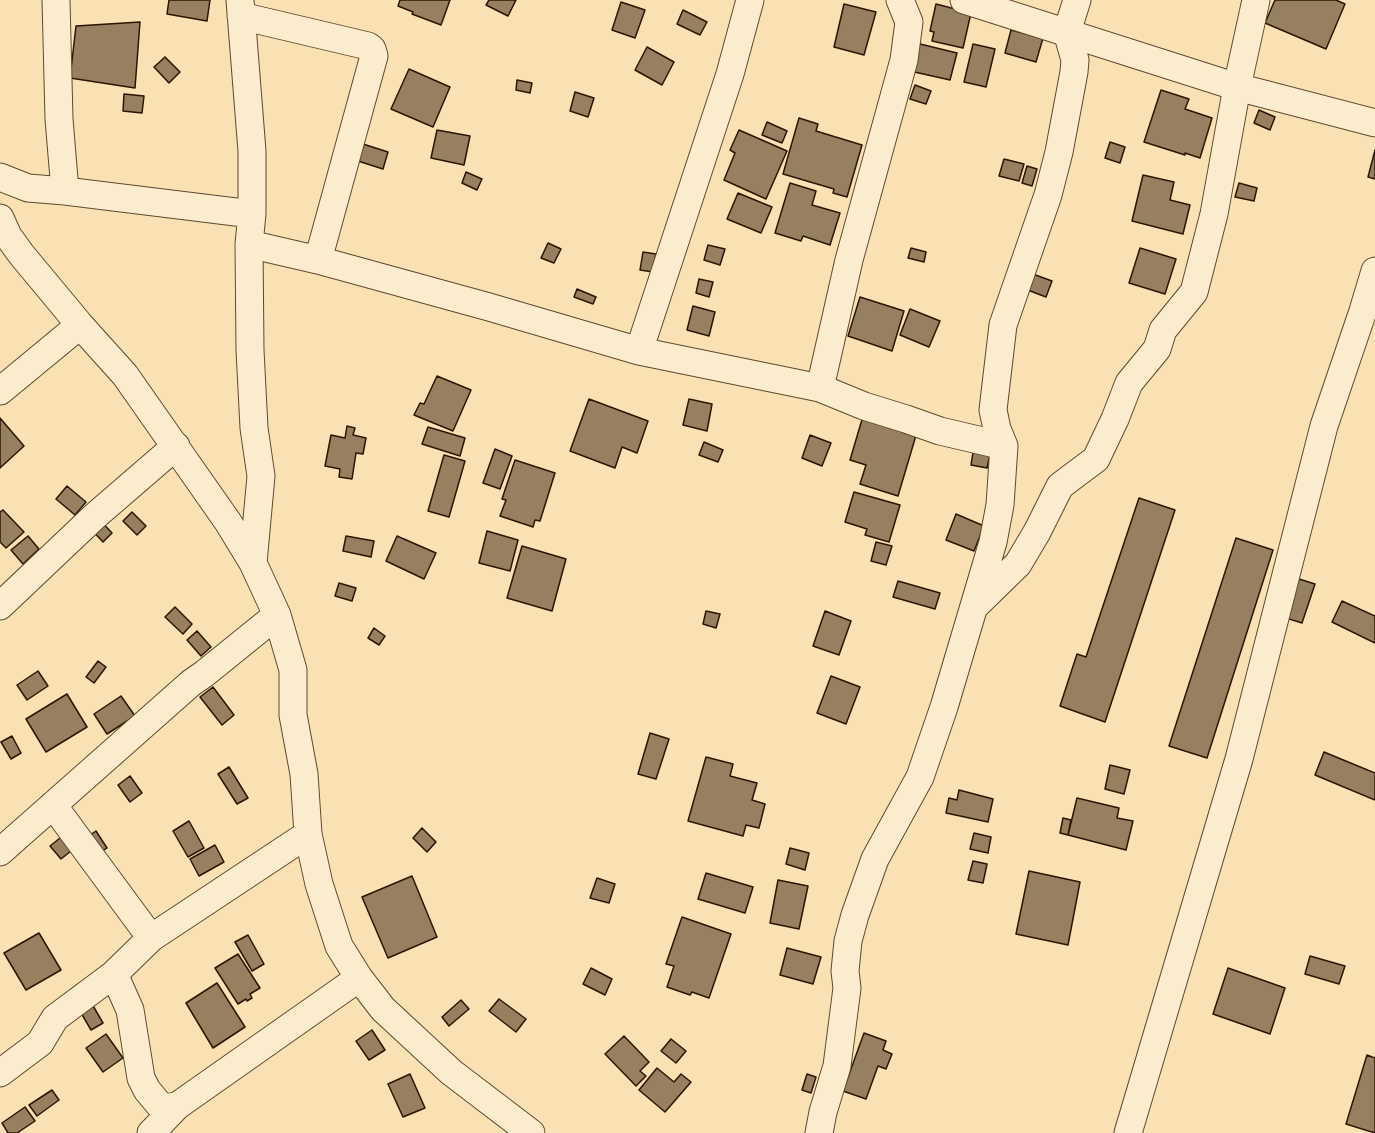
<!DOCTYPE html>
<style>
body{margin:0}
canvas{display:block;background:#fae1b4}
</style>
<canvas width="1375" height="1133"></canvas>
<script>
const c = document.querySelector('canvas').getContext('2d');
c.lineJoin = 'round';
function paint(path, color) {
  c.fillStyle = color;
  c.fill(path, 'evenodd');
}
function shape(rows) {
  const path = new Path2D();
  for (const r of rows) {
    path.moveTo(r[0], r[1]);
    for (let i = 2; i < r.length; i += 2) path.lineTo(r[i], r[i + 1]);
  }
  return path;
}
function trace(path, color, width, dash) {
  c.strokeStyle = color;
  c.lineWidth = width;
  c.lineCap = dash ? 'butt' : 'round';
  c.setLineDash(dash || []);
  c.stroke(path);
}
const building = shape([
 [169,0,210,0,207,21,167,14,169,0],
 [400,0,450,0,441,25,412,14,413,12,398,6,400,0],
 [489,0,516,0,508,16,486,5,489,0],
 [1275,0,1336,0,1345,4,1326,49,1265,23,1275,0],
 [621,2,645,10,635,38,612,30,621,2],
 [844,4,876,12,864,55,834,47,844,4],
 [936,4,971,13,963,48,932,41,934,32,930,31,936,4],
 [683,10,707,22,700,35,677,24,683,10],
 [140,22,135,88,70,78,76,26,140,22],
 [1011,30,1043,38,1036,62,1005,53,1011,30],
 [916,43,957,53,950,80,910,71,916,43],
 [973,44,995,49,986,87,964,82,973,44],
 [647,47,674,62,662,85,635,70,647,47],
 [165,57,180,72,169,83,154,67,165,57],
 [409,69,450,87,433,127,391,109,409,69],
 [517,80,532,83,530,93,516,90,517,80],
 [915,85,931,91,926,104,910,99,915,85],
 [1161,90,1189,99,1185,109,1212,118,1200,158,1185,153,1185,155,1144,142,1161,90],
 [575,92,594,98,588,117,570,111,575,92],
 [124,94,144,96,142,113,123,111,124,94],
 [1259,110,1275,117,1270,130,1254,123,1259,110],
 [799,118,818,124,816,131,862,145,847,197,833,193,834,189,783,174,799,118],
 [767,122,787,131,782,143,762,135,767,122],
 [437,130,470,136,464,165,431,158,437,130],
 [739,130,787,151,766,199,724,180,735,153,730,150,739,130],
 [1110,142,1125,147,1120,163,1105,158,1110,142],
 [363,144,388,152,383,169,358,161,363,144],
 [1375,150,1375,179,1368,177,1375,150],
 [1004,159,1024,164,1019,181,999,176,1004,159],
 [1027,166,1037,169,1032,186,1022,183,1027,166],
 [466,172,482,179,477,190,462,183,466,172],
 [1143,175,1174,182,1170,200,1190,205,1183,234,1132,221,1143,175],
 [790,183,816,191,812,205,840,213,830,245,803,236,801,241,775,233,790,183],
 [1239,183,1257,188,1254,201,1235,197,1239,183],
 [738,193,772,207,761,233,727,219,738,193],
 [548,243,561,249,554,263,541,258,548,243],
 [708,245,725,249,720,265,704,260,708,245],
 [911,248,926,252,924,262,908,258,911,248],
 [1140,248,1176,259,1165,294,1129,283,1140,248],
 [643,252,656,254,653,272,640,270,643,252],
 [1030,273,1052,281,1046,297,1025,289,1030,273],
 [699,279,713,282,709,297,696,293,699,279],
 [577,289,596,297,593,304,574,297,577,289],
 [860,297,904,311,892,351,848,336,860,297],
 [693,306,715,312,709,336,687,330,693,306],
 [910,309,940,321,929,347,900,335,910,309],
 [437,376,471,390,453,431,414,415,420,403,424,404,437,376],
 [589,399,648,421,637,453,622,447,615,468,570,451,589,399],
 [689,399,712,404,707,431,683,425,689,399],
 [863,416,917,432,898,496,860,484,866,465,850,460,863,416],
 [0,418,24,446,0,468,0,418],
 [347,426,355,428,353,435,366,438,363,454,356,453,352,479,339,477,340,469,325,466,331,435,345,438,347,426],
 [428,427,465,438,460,456,422,444,428,427],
 [810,435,831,443,822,466,802,458,810,435],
 [704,442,723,450,718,462,699,455,704,442],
 [974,446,991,450,987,468,971,465,974,446],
 [495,449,512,456,500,489,483,483,495,449],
 [444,455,465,461,449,517,428,511,444,455],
 [515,460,555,473,540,521,535,520,533,527,500,516,506,500,502,499,515,460],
 [67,486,86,502,75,515,56,499,67,486],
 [854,492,900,505,889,542,865,535,867,529,845,522,854,492],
 [1139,498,1175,510,1105,722,1060,706,1077,654,1086,657,1139,498],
 [3,510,24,532,6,548,0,542,0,512,3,510],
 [132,512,146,526,137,535,123,521,132,512],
 [956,514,984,526,974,551,946,540,956,514],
 [98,518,112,533,103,542,88,526,98,518],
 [487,531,518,540,510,571,479,563,487,531],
 [28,536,39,549,23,564,11,550,28,536],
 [346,536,374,541,371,557,343,551,346,536],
 [397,536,436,553,424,579,386,561,397,536],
 [1236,538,1273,550,1207,758,1169,746,1236,538],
 [876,542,892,546,886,565,871,561,876,542],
 [522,546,566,559,552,611,507,598,522,546],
 [1299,579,1315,584,1302,623,1286,618,1299,579],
 [898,581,940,593,935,609,893,597,898,581],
 [339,583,356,588,352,601,335,596,339,583],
 [1342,601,1375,616,1375,643,1332,622,1342,601],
 [175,607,192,624,183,634,165,617,175,607],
 [706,611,720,614,716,628,703,624,706,611],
 [825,611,851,621,839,655,813,646,825,611],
 [374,628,385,636,379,645,368,638,374,628],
 [197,631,211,647,201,656,187,640,197,631],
 [98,661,106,667,94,683,86,677,98,661],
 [38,671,48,686,27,700,17,685,38,671],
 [831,676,860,687,846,724,817,713,831,676],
 [213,687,234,715,222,725,200,697,213,687],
 [67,694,87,727,46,752,26,719,67,694],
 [121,696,135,716,107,734,94,714,121,696],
 [650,733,669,739,656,779,638,774,650,733],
 [12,736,21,753,11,759,1,742,12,736],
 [1324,752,1375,773,1375,800,1315,775,1324,752],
 [706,757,733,764,730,776,757,783,752,800,765,804,759,828,746,825,743,836,688,821,706,757],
 [1110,765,1130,770,1124,794,1105,789,1110,765],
 [229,767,248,798,237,804,218,774,229,767],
 [130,776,142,793,130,802,118,785,130,776],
 [959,790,993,799,988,822,946,813,949,798,957,800,959,790],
 [1077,798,1119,808,1117,818,1133,821,1126,850,1068,835,1077,798],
 [1063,818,1071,820,1068,835,1060,833,1063,818],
 [189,821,204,848,188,857,173,831,189,821],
 [422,828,436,842,427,852,413,838,422,828],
 [96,831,107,848,98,854,87,837,96,831],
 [974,833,991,837,988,853,970,849,974,833],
 [65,834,76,847,61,859,50,846,65,834],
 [215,845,224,862,199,876,190,859,215,845],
 [790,848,809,853,805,870,786,864,790,848],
 [973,861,987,864,983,883,968,880,973,861],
 [1029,871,1080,882,1068,945,1016,934,1029,871],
 [706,873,753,887,745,913,698,899,706,873],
 [412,876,437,937,388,958,362,897,412,876],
 [597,878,615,884,609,903,590,898,597,878],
 [778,880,808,886,799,929,770,923,778,880],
 [682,917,731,934,709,998,692,992,690,995,667,987,674,966,666,964,682,917],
 [39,933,61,970,26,990,4,953,39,933],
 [248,935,264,964,252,971,235,942,248,935],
 [787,948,821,957,813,984,780,975,787,948],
 [238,954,260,988,250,994,252,998,247,1001,246,999,238,1004,215,968,238,954],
 [1310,956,1345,966,1339,984,1305,974,1310,956],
 [591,968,612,979,605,995,583,984,591,968],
 [1228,968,1285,988,1270,1034,1213,1014,1228,968],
 [217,983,245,1027,213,1048,186,1003,217,983],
 [499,999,526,1019,516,1032,489,1011,499,999],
 [461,1000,469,1009,449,1026,442,1017,461,1000],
 [92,1004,103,1023,91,1030,80,1011,92,1004],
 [372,1030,385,1050,369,1060,356,1041,372,1030],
 [864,1033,886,1041,883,1050,892,1054,886,1069,878,1066,866,1099,843,1091,864,1033],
 [106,1034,123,1058,103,1072,86,1048,106,1034],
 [624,1036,649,1062,640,1071,646,1076,636,1086,605,1054,624,1036],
 [671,1039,686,1051,676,1063,661,1051,671,1039],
 [1367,1055,1375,1058,1375,1133,1346,1124,1367,1055],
 [657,1068,674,1082,681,1074,691,1082,665,1112,639,1090,657,1068],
 [410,1074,425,1108,403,1117,388,1084,410,1074],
 [807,1074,816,1077,811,1093,802,1090,807,1074],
 [52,1090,59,1100,37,1116,29,1105,52,1090],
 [25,1107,35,1121,17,1133,8,1133,2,1123,25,1107]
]);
paint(building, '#96805f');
trace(building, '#2a1603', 1.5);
const street = shape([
 [56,0,59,119,65,191],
 [240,0,252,151,252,214,249,244,250,350,254,428,261,476,253,563],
 [964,0,1237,87,1375,123],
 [241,16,368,46,372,49,374,56,318,260],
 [0,177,28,188,65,191,252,214],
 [0,218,8,236,21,254,80,325,125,375,228,522,253,563,277,615,293,670,293,715,304,774,308,834,319,884,339,946,359,978,383,1009,451,1072,531,1133],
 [249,244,318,260,489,307,639,351,820,388,864,406,906,419,940,431,1004,446],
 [639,351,730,74,750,0],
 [820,388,849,260,904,60,909,22,900,0],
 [0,391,80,325],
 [976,605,1018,564,1037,532,1060,486,1096,459,1115,419,1129,383,1157,349,1163,330,1194,292,1214,214,1237,87,1256,0],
 [0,606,95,516,176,446],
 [53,805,151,938],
 [0,852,191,683,204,674,277,615],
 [114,974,130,1010,141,1078,147,1090,162,1108,177,1106,359,978],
 [0,1073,40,1043,55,1018,114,974,151,938,308,834],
 [151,1133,177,1106],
 [819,1133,823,1112,837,1066,847,988,845,971,848,941,855,915,875,859,920,777,944,707,993,542,1000,505,1004,446,997,429,993,410,1003,325,1048,195,1059,152,1074,72,1075,60,1067,32,1077,0],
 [1128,1133,1239,759,1324,426,1363,311,1375,271]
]);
trace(street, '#5e492f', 29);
trace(street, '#fcecce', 27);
</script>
